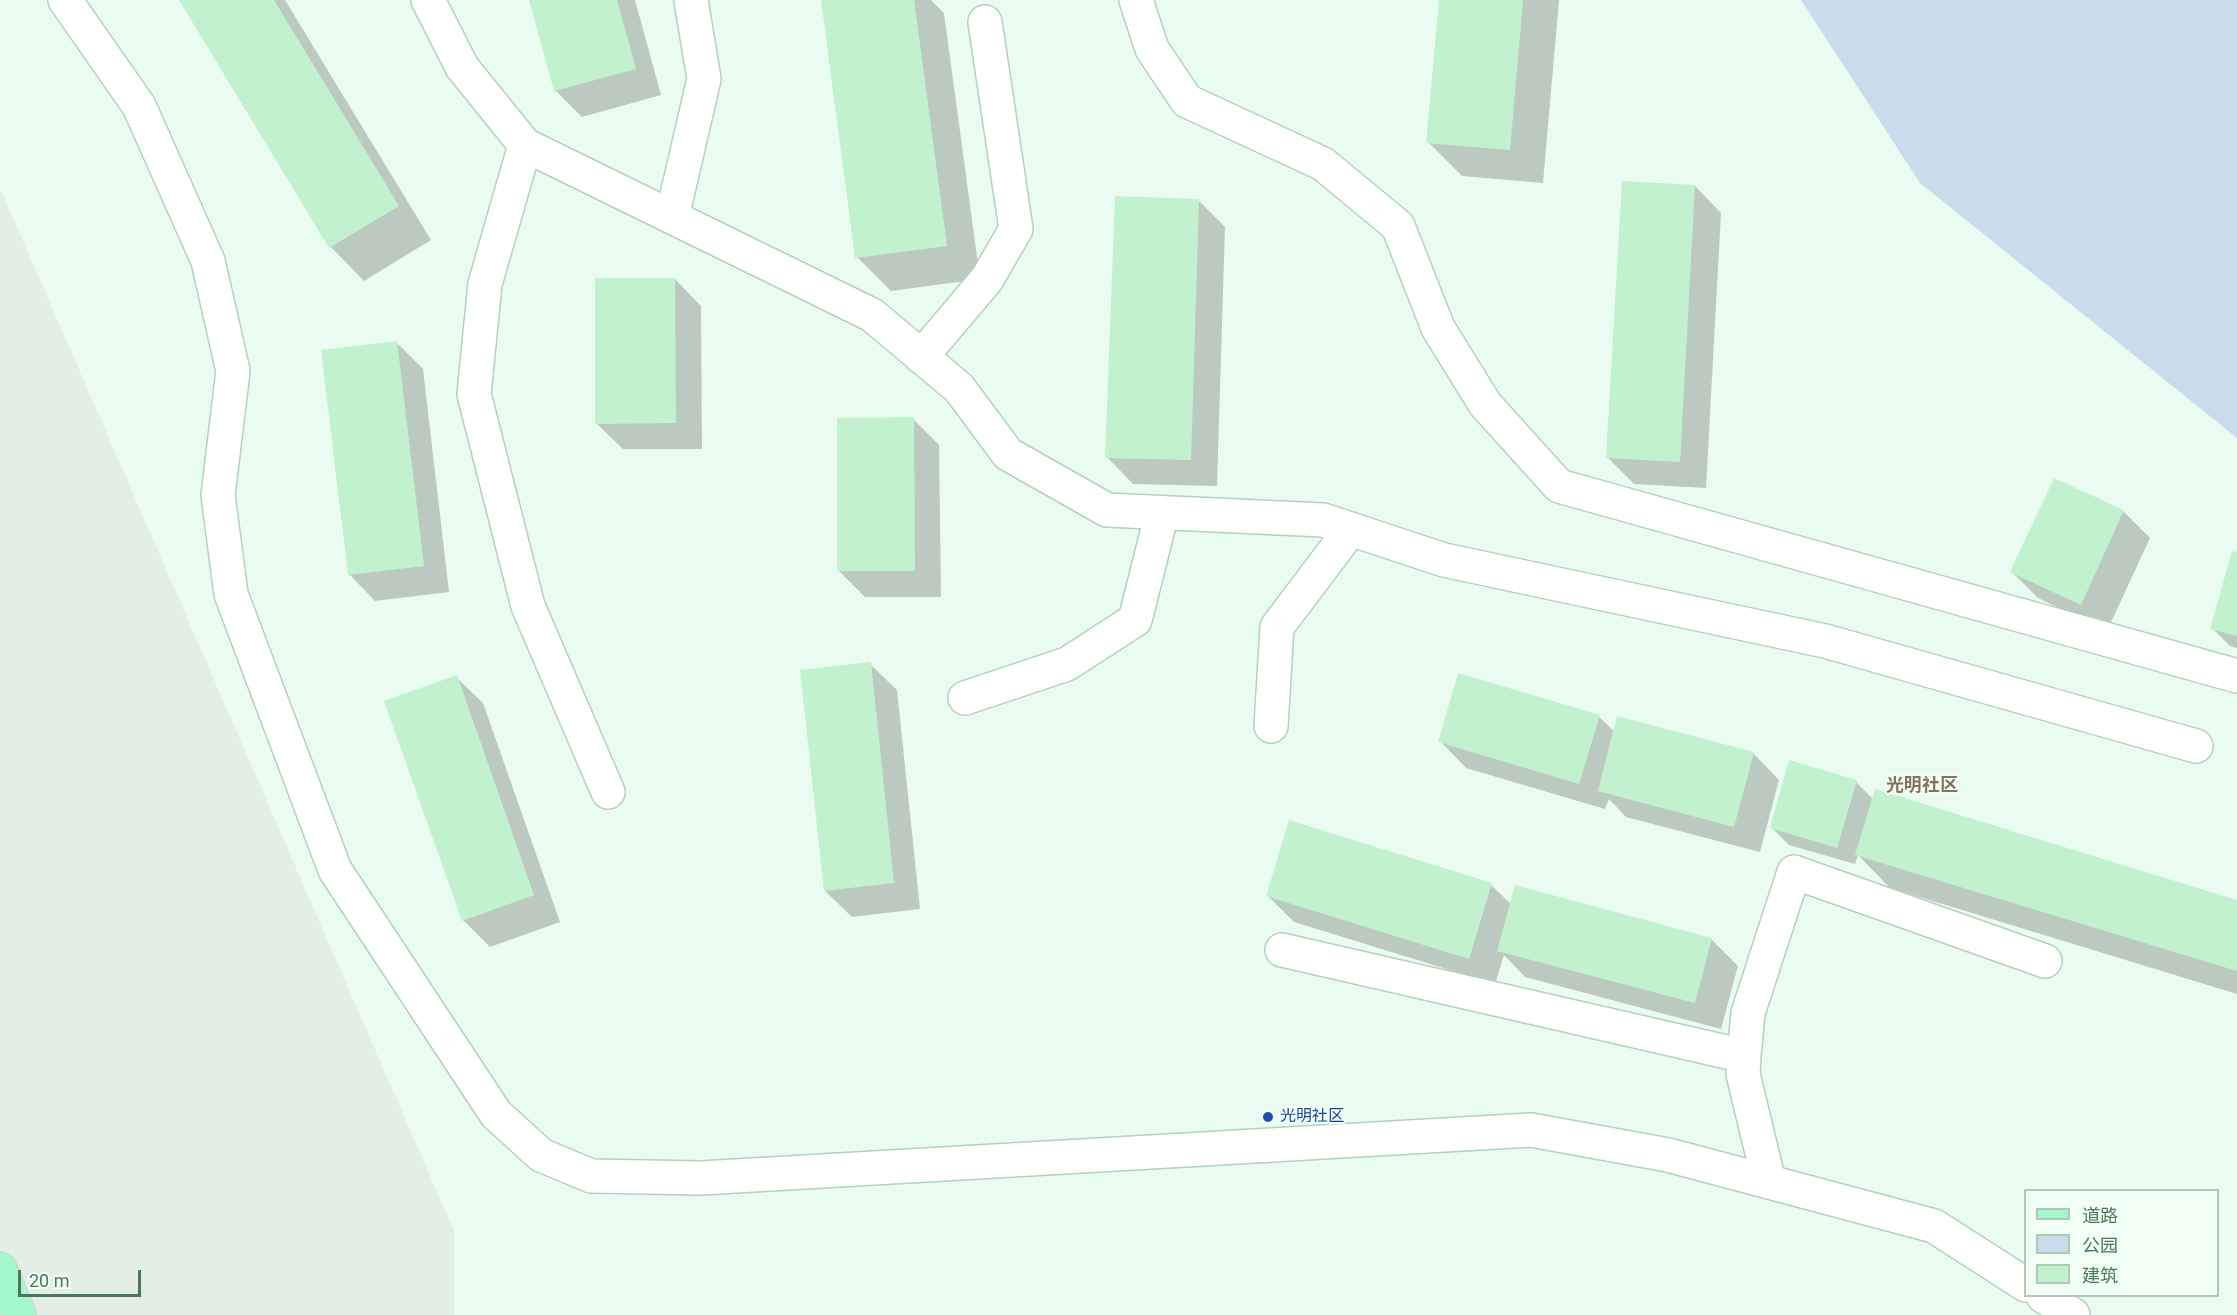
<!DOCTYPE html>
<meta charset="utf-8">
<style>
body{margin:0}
#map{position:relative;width:2237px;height:1315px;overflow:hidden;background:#eafcf2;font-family:Roboto,"Noto Sans SC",sans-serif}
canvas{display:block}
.legend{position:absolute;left:2024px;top:1189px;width:195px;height:108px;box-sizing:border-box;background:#f1fff7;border:2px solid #afc9b6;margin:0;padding:8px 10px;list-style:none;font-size:18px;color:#4d7855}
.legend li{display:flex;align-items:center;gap:12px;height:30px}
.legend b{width:30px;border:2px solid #afc9b6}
.scale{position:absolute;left:18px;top:1270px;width:123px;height:27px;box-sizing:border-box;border:3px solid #4d7855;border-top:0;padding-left:8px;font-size:18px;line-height:21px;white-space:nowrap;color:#4d7855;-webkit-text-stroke:4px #f1fff7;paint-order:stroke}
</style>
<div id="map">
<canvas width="2237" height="1315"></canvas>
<ul class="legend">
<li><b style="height:8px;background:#a4f9cc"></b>道路</li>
<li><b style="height:16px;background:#c8dceb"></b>公园</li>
<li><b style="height:16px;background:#c2f2cd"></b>建筑</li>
</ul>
<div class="scale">20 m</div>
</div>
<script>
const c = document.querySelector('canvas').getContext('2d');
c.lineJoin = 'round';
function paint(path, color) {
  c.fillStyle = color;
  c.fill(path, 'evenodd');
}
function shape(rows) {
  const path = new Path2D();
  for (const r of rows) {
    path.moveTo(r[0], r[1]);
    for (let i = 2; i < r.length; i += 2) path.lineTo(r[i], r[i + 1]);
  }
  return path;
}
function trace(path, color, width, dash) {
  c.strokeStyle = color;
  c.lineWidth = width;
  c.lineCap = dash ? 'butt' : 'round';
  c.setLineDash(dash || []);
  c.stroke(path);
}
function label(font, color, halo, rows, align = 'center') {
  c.font = font + ' Roboto,"Noto Sans SC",sans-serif';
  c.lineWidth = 4.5;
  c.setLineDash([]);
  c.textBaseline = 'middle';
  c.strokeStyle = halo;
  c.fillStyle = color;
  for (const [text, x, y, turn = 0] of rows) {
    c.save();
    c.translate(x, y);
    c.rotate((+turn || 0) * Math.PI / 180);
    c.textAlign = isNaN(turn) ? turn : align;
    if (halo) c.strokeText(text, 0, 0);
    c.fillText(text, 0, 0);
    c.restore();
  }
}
paint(shape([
 [0,188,454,1231,454,1315,0,1315]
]), '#e3eee6');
paint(shape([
 [1801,0,2237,0,2237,438,1920,183]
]), '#c8dceb');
paint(shape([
 [181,0,285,0,431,240,364,281,331,247],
 [531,0,635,0,661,95,582,117,556,91],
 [822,0,931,0,944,13,980,279,891,291,857,257],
 [1440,0,1559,0,1543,183,1462,176,1428,142],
 [1695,186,1721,213,1706,488,1634,484,1608,458],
 [1199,201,1225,227,1217,486,1133,484,1107,457],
 [675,279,701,306,702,449,623,449,596,423],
 [397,343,423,369,449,592,375,601,349,574],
 [913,419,939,445,941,597,865,597,839,571],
 [2054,480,2124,512,2150,538,2107,631,2038,598,2012,572],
 [2237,554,2237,648,2230,646,2212,628],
 [870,664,897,690,920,909,852,917,825,891],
 [456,677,483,703,560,922,490,947,463,920],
 [1599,717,1615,732,1753,753,1779,780,1760,852,1626,817,1609,799,1605,809,1466,768,1440,741],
 [1856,782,1873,799,2237,901,2237,994,1890,888,1858,855,1855,864,1789,845,1771,827],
 [1491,885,1511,904,1711,939,1738,966,1721,1029,1525,977,1504,955,1495,984,1294,922,1267,895]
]), '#0003');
paint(shape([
 [179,0,274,0,399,206,329,248],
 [529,0,617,0,636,69,554,91],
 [821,0,914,0,947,246,855,258],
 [1439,0,1523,0,1510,150,1426,143],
 [1622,181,1695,185,1680,462,1606,458],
 [1115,196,1199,199,1191,460,1105,458],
 [595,278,675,278,676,423,595,424],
 [397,341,424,566,348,575,321,350],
 [914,417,915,571,837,571,837,418],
 [2054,478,2124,510,2081,605,2010,572],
 [2232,551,2237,552,2237,636,2210,629],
 [871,662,894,883,824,891,800,670],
 [1458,673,1600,715,1579,784,1438,742],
 [457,675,534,895,462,921,384,701],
 [1617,716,1754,752,1734,827,1598,791],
 [1789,760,1857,780,1837,848,1770,828],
 [1875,789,2237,900,2237,971,1855,855],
 [1289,820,1492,883,1469,959,1266,896],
 [1515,885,1712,938,1695,1003,1497,951]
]), '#c2f2cd');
const minor = shape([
 [65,0,139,106,208,261,233,371,218,495,231,594,335,870,496,1114,541,1155,591,1176,701,1178,1531,1130,1668,1155,1934,1226,2026,1285],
 [428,0,462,67,525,145,872,315,959,388,1008,454,1107,510,1323,520,1444,560,1825,641,2196,746],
 [1136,0,1152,49,1187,101,1323,164,1398,226,1438,328,1485,404,1559,486,2237,676],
 [525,145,485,284,474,394,528,606,608,792],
 [672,217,704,79,691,0],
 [921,357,987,279,1016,229,985,22],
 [965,698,1067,664,1135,620,1162,513],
 [1271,726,1277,627,1351,529],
 [1282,950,1744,1056],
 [1769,1182,1743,1074,1744,1056,1748,1013,1794,872,2045,961],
 [2043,1296,2073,1315]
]);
const major = shape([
 [0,1269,19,1315]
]);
trace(minor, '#b2d2bb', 36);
trace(major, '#cdd9cf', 36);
trace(minor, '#fff', 33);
trace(major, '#a4f9cc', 33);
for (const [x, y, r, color] of [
 [1268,1117,6,"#1a4fb4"]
]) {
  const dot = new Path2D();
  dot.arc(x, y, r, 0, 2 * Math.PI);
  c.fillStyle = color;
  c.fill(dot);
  trace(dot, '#f1fff7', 2);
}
label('16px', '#164399', '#f1fff7', [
 ["光明社区",1280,1117]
], 'left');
label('bold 18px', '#85715c', '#f1fff7', [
 ["光明社区",1922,786]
]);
</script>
